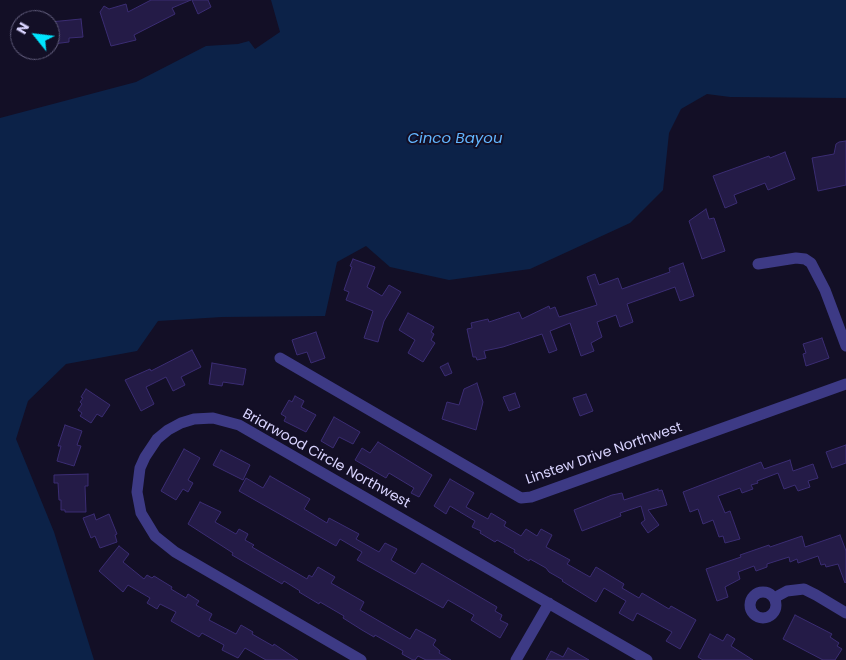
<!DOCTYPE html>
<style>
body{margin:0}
#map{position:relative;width:846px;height:660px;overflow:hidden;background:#130f26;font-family:Poppins,sans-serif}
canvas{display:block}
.north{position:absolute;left:10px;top:10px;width:50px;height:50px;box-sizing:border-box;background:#130f26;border:1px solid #625e7d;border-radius:50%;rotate:299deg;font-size:14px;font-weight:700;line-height:20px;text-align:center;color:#d9d4ff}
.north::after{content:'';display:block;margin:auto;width:18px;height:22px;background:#00e5ff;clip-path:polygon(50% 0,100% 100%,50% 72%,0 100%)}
</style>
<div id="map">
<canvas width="846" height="660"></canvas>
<div class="north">N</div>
</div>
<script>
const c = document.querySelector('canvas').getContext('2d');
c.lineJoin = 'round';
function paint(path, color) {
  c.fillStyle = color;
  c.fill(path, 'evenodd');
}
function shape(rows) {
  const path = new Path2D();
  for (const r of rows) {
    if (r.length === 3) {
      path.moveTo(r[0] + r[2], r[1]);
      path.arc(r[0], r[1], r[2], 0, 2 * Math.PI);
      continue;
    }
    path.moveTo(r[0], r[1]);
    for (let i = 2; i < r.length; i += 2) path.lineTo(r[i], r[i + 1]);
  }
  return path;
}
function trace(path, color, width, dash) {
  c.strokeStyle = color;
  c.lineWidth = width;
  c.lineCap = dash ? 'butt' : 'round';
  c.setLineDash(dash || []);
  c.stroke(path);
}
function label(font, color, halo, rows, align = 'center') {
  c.font = font + ' Poppins,sans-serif';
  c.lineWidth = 4;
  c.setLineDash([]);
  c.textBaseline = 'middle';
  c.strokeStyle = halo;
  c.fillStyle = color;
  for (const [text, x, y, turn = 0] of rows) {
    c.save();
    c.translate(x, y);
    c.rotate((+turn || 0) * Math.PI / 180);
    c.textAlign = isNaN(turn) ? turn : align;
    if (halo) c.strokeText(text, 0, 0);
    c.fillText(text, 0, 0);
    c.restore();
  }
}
paint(shape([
 [271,0,846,0,846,98,730,97,707,94,681,109,669,133,663,190,630,223,530,269,449,280,390,267,366,246,337,262,325,316,222,317,158,321,137,351,66,364,28,401,16,439,54,532,94,660,0,660,0,118,136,82,206,46,238,44,249,41,255,49,280,32]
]), '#0c2248');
const building = shape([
 [151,0,191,0,172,8,175,14,134,35,136,40,111,46,100,12,104,6,109,9,126,4,128,12,151,0],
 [192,0,208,0,211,7,198,14,192,0],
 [81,19,83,37,69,38,69,42,53,44,50,34,50,22,81,19],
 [846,141,846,185,818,191,812,158,834,154,836,144,839,142,846,141],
 [785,152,795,179,768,190,765,183,734,195,737,203,725,208,713,176,769,156,770,158,785,152],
 [706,209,709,219,714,218,725,251,702,259,689,221,706,209],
 [353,259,375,267,367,287,382,296,389,285,401,292,384,321,378,342,364,338,373,311,346,300,349,292,344,290,352,267,350,266,353,259],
 [683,263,694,296,680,301,675,287,627,304,633,322,620,327,616,315,597,322,602,337,591,343,594,351,581,356,570,323,550,331,557,350,549,353,542,334,503,347,484,351,486,358,477,360,476,357,473,357,467,329,472,328,471,323,488,319,489,322,519,312,522,319,549,306,550,309,555,307,559,317,597,305,587,277,595,274,599,285,618,278,622,289,670,272,669,268,683,263],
 [408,313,434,327,431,332,434,334,431,340,435,343,423,362,408,353,415,340,399,330,408,313],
 [316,332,325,358,311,363,307,352,297,355,292,340,316,332],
 [822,338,829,358,806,366,803,354,806,353,803,344,822,338],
 [192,350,201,367,181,377,185,385,173,391,166,377,146,387,154,404,141,411,125,380,150,369,151,371,192,350],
 [212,363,246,369,243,385,223,382,222,386,209,384,212,363],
 [448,363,452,373,445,376,440,367,448,363],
 [477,383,483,402,476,430,442,419,447,402,459,405,464,389,477,383],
 [86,389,110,405,102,417,97,414,91,423,80,416,82,413,78,410,82,404,80,402,83,398,81,397,86,389],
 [515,393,520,407,509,411,503,397,515,393],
 [586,394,593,411,580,416,573,398,586,394],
 [295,396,304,401,301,407,316,415,306,432,284,421,286,417,281,414,289,400,292,402,295,396],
 [334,417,360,432,353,444,339,437,333,448,321,441,334,417],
 [65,425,82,431,77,445,81,446,74,466,57,461,61,446,58,446,65,425],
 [378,442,432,475,419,497,411,493,414,488,389,473,386,478,355,460,362,448,370,453,378,442],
 [846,445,846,463,832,468,826,452,846,445],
 [184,449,200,458,188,480,193,483,188,492,183,489,176,500,161,491,184,449],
 [221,450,250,465,243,480,213,465,221,450],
 [790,460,793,471,813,464,818,478,808,481,810,487,798,491,795,485,784,489,778,473,757,481,758,483,751,485,753,489,742,493,740,488,718,496,725,513,730,511,740,539,725,543,723,536,719,537,713,520,703,524,698,509,690,512,683,492,761,462,764,469,790,460],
 [88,474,88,486,85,486,86,512,65,512,65,510,61,510,61,500,59,500,58,483,54,483,54,475,88,474],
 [270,476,310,499,304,509,327,523,329,518,359,534,356,539,379,552,385,543,397,549,391,560,415,574,422,563,497,607,495,611,502,615,500,620,508,624,500,638,471,620,474,615,448,600,443,608,357,560,362,552,340,539,336,546,239,491,246,478,263,488,270,476],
 [450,479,474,493,466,507,488,519,491,513,506,522,504,526,521,536,526,529,537,536,541,529,552,535,546,547,570,560,567,564,590,577,596,567,624,584,622,588,639,598,642,593,669,609,671,606,696,620,680,649,666,641,672,632,637,613,633,621,619,613,626,601,604,588,596,602,562,581,563,580,549,572,546,568,530,559,529,561,514,552,515,550,497,540,495,542,480,533,481,531,472,527,475,521,450,506,446,514,434,506,450,479],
 [658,489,658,491,662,490,667,505,648,510,659,525,648,533,641,523,645,520,641,506,620,513,621,516,582,531,574,510,612,495,622,493,624,500,658,489],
 [200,502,221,512,215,522,236,534,239,529,248,534,245,540,254,545,252,547,307,579,309,575,312,577,318,567,335,577,331,583,364,602,360,610,410,639,416,629,436,640,433,645,440,651,439,653,451,660,426,660,418,656,415,660,413,660,402,654,403,651,375,635,374,637,362,630,343,618,344,616,320,602,319,604,299,592,300,591,284,581,282,584,232,555,233,553,188,524,200,502],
 [94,514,96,520,109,514,117,534,115,535,117,542,100,548,95,536,91,538,83,518,94,514],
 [840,535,846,551,846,582,845,583,838,564,826,567,825,564,821,565,818,556,798,563,797,559,790,562,789,557,767,564,767,567,756,571,754,566,738,572,740,579,725,587,728,597,717,601,706,569,741,557,740,555,769,545,770,547,802,536,805,547,840,535],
 [119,546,129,554,123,562,144,579,147,575,152,578,154,576,172,587,171,589,186,598,188,594,199,601,196,605,212,614,209,620,236,634,241,625,253,632,252,634,273,646,274,644,298,660,266,660,245,648,238,658,222,650,224,645,202,633,199,637,171,621,176,612,160,604,157,609,147,603,150,598,128,585,123,592,99,571,119,546],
 [795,615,832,634,830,637,839,643,837,646,842,649,835,660,823,660,783,639,795,615],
 [710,634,723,641,727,634,735,639,731,646,753,660,703,660,698,657,710,634],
 [568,648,589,660,546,660,551,651,563,657,568,648]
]);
paint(building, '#241b47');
trace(building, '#3b2d73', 1);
trace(shape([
 [758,264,796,258,805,259,811,263,825,290,846,346],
 [280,358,521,498,531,497,846,384],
 [763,605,13],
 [774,598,787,591,804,589,816,595,846,613],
 [361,660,175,552,155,536,141,513,137,492,140,468,145,457,157,439,168,430,181,423,194,419,213,418,239,425,647,660],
 [516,660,549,603]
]), '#3d3a85', 11);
label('14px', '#d9d4ff', '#130f26', [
 ["Linstew Drive Northwest",604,454,-19],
 ["Briarwood Circle Northwest",326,459,29]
]);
label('italic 15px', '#62b6ff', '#130f26', [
 ["Cinco Bayou",455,139]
]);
</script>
